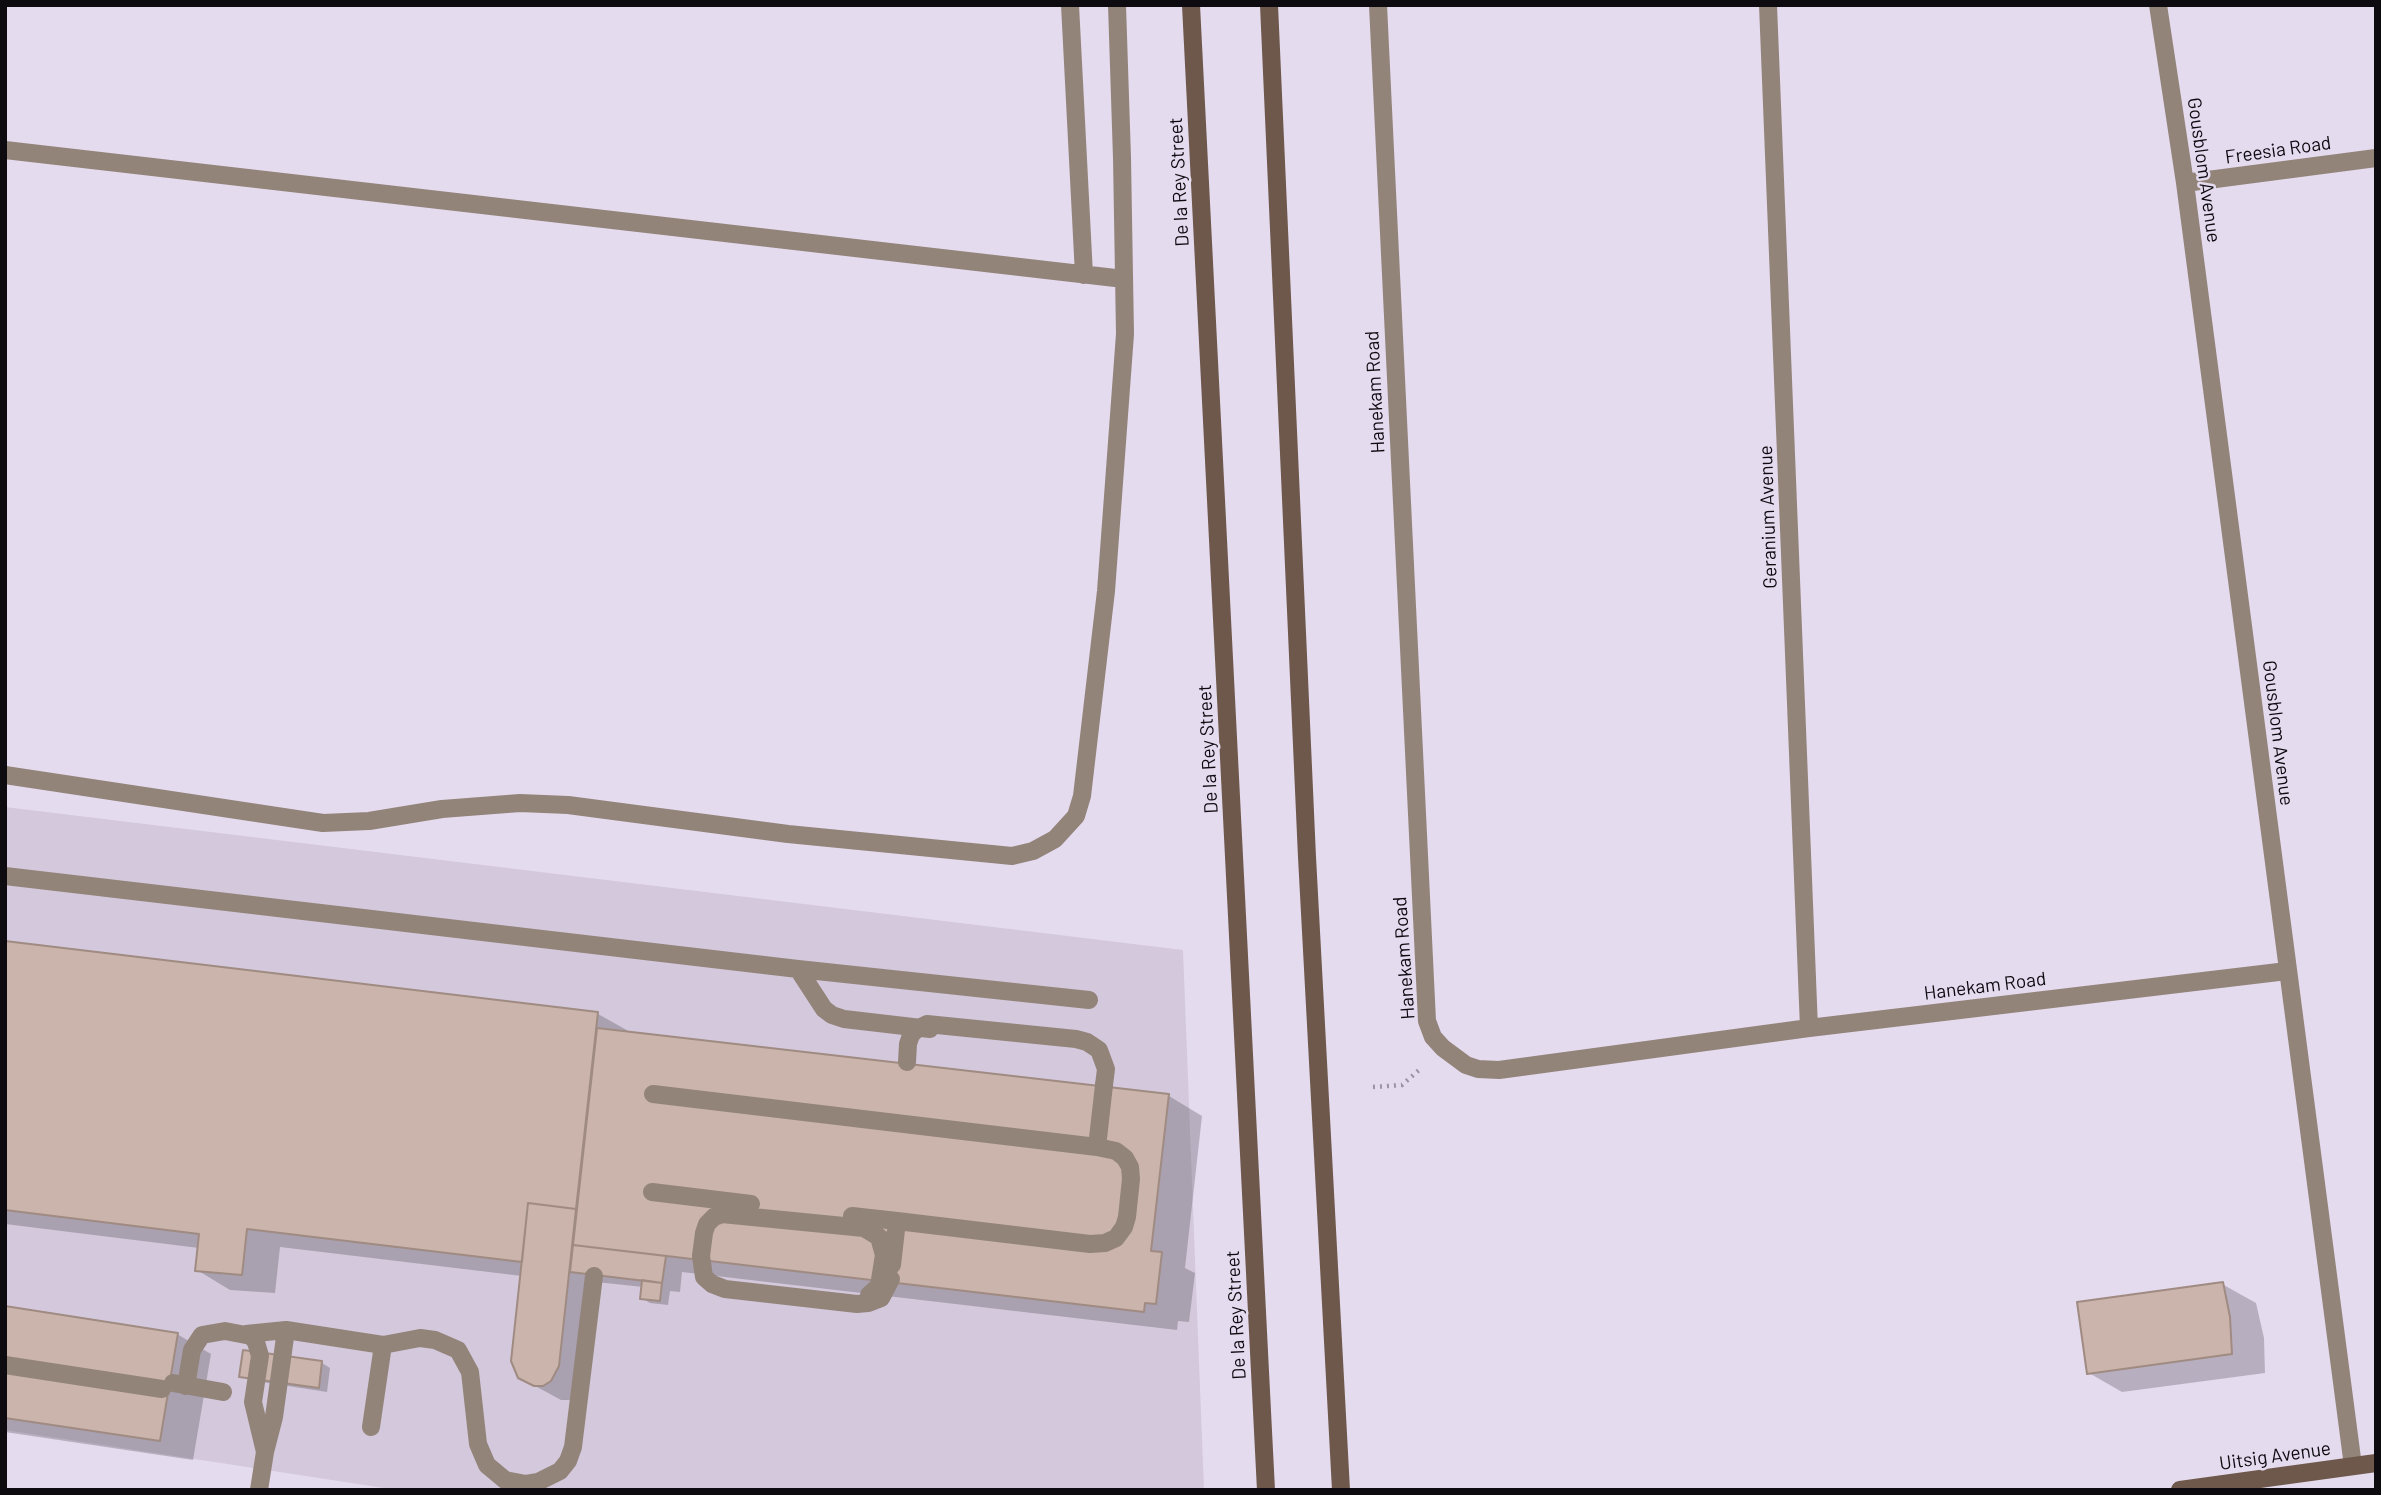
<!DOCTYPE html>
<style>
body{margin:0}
#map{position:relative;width:2381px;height:1495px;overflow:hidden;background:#e5dbef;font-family:Barlow,sans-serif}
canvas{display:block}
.frame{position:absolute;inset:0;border:7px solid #0d0a10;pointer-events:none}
</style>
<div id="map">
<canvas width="2381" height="1495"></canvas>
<div class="frame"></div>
</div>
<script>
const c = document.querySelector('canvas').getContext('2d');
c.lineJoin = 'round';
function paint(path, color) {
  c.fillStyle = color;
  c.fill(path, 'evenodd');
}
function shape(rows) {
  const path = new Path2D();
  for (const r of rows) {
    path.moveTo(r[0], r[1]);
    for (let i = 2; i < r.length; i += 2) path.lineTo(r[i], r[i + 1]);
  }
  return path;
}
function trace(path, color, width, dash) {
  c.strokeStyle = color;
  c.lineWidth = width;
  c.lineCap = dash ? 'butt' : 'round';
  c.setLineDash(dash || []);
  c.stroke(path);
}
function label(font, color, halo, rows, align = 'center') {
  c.font = font + ' Barlow,sans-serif';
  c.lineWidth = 5;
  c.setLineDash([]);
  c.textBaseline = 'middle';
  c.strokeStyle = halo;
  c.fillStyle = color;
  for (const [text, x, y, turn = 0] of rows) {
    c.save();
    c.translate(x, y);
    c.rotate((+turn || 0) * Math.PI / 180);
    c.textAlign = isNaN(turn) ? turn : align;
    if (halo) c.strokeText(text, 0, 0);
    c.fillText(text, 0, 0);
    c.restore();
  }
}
paint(shape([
 [5,807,1183,950,1204,1490,397,1490,5,1430]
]), '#d4c9dc');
paint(shape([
 [5,943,598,1014,632,1033,1169,1096,1202,1116,1185,1268,1195,1273,1189,1322,1178,1321,1177,1330,682,1272,680,1292,670,1291,668,1305,650,1303,642,1298,643,1287,596,1282,577,1396,569,1400,561,1400,526,1381,522,1276,280,1247,275,1293,230,1290,197,1270,199,1248,5,1224],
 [2222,1284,2256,1303,2264,1338,2265,1373,2122,1392,2089,1373],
 [5,1307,177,1334,211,1354,193,1460,5,1432],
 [322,1363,330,1368,327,1392,249,1380,241,1376]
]), '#0003');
const building = shape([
 [5,941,598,1012,576,1209,528,1203,522,1262,247,1229,242,1275,195,1271,199,1234,5,1210,5,941],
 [597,1028,1169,1094,1151,1251,1162,1252,1156,1304,1145,1303,1144,1312,573,1245,597,1028],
 [528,1203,576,1209,559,1366,551,1381,543,1386,534,1386,518,1378,511,1361,528,1203],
 [573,1245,666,1256,662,1283,570,1272,573,1245],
 [642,1280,662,1283,660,1301,640,1299,642,1280],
 [2223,1282,2230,1317,2232,1354,2087,1374,2077,1302,2223,1282],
 [5,1306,178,1333,160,1441,5,1418,5,1306],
 [243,1350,322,1361,319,1388,239,1377,243,1350]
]);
paint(building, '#cab4ab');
trace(building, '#a08b82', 2);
trace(shape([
 [1373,1087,1402,1085,1419,1070]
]), '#9c94a3', 4.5, [2, 5]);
trace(shape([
 [1070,5,1084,275],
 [5,150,1124,279],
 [5,775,323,823,369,821,442,809,520,803,568,805,788,834,1012,856,1033,851,1055,839,1076,816,1082,796,1106,591,1125,334,1122,158,1117,5],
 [5,876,798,969,1089,1000],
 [798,969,824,1009,832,1015,844,1019,930,1029],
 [653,1094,1097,1147],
 [652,1192,751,1204],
 [852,1216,897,1221],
 [701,1256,704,1233,707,1224,714,1217,722,1214,864,1228,879,1237,884,1255,879,1286,869,1295],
 [892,1265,897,1221,1090,1244,1105,1243,1116,1238,1124,1227,1127,1217,1131,1179,1130,1167,1125,1158,1116,1151,1097,1147,1104,1085],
 [286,1330,383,1345,420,1338,435,1340,458,1350,470,1372,478,1444,487,1465,505,1480,526,1484,538,1482,560,1471,568,1461,573,1447,594,1276],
 [246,1334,286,1330,274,1417,265,1452,259,1490],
 [5,1365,162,1389],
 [173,1383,223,1392],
 [186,1386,192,1350,202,1335,225,1331,251,1336,256,1342,260,1356,253,1402,265,1452],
 [371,1427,383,1345]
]), '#93847a', 18);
trace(shape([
 [1378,5,1427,1021,1433,1037,1443,1048,1466,1065,1478,1069,1499,1070,1809,1028,2287,971],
 [1768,5,1809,1028],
 [2158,5,2185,183,2353,1466],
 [2185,183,2376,158]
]), '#93847a', 18);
trace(shape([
 [1191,5,1266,1490],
 [1269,5,1307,857,1341,1490],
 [2180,1490,2376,1463]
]), '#6e584b', 18);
trace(shape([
 [907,1062,908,1044,911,1035,917,1029,927,1024,1076,1039,1087,1042,1099,1050,1106,1069,1104,1085],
 [701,1256,704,1277,712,1284,725,1289,857,1304,868,1303,881,1298,891,1279]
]), '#93847a', 18);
label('19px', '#0d0a10', '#e5dbef', [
 ["Freesia Road",2278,150,-8],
 ["Gousblom Avenue",2204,170,82],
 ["De la Rey Street",1179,182,-93],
 ["Hanekam Road",1375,392,-93],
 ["Geranium Avenue",1768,517,-92],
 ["Gousblom Avenue",2278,733,83],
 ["De la Rey Street",1208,749,-93],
 ["Hanekam Road",1404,958,-94],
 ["Hanekam Road",1985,986,-7],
 ["De la Rey Street",1236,1315,-93],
 ["Uitsig Avenue",2275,1456,-8]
]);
</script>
